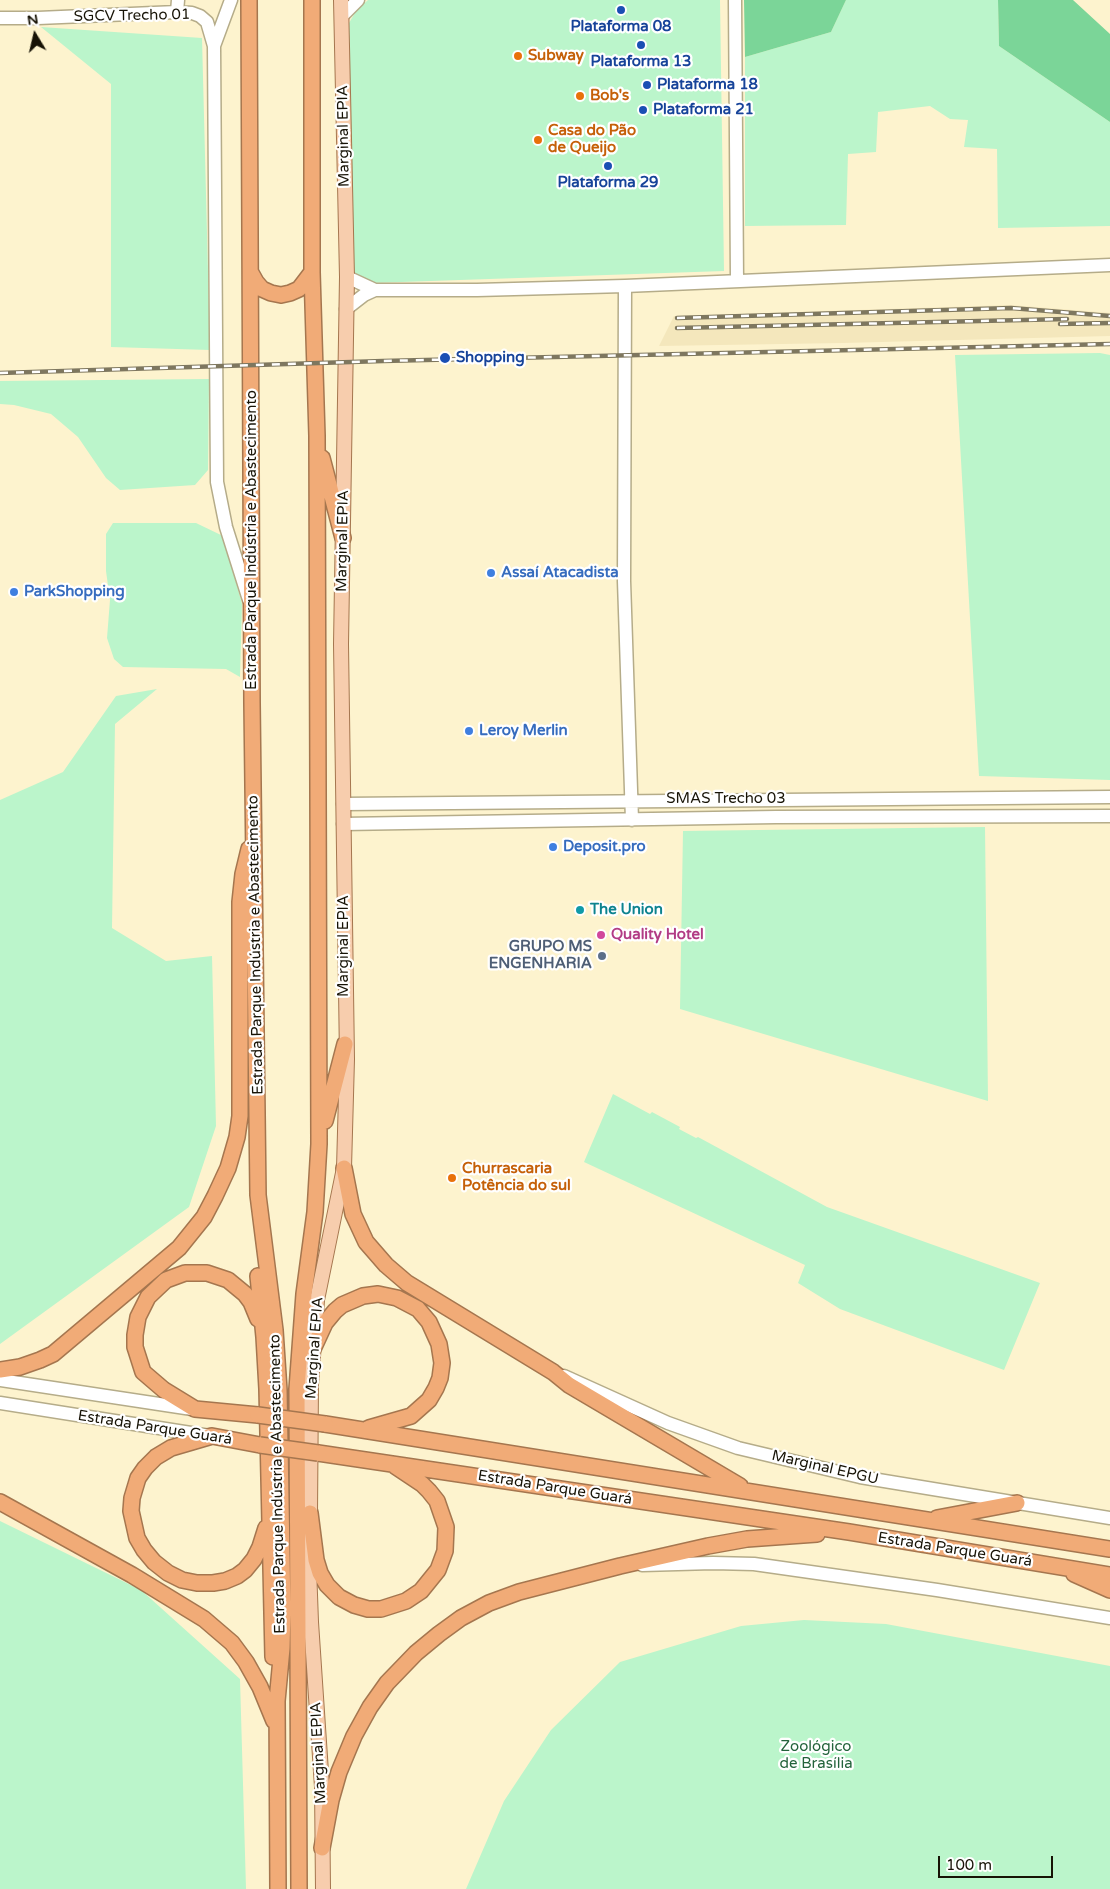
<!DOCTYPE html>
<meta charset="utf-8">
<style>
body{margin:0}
#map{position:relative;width:1110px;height:1889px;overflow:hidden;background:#fdf3ce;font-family:"Varela Round",sans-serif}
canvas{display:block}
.north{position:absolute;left:10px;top:10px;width:50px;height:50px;-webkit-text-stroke:4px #fff;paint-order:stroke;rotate:351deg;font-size:14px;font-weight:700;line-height:20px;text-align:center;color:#171306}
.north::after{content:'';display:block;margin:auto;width:18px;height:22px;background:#171306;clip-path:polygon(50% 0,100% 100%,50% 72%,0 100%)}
.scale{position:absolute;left:938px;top:1856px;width:115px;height:22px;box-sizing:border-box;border:2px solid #171306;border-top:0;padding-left:6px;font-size:15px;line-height:18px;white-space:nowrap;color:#171306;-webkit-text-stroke:4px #fff;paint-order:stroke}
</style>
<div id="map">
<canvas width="1110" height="1889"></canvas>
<div class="north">N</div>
<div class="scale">100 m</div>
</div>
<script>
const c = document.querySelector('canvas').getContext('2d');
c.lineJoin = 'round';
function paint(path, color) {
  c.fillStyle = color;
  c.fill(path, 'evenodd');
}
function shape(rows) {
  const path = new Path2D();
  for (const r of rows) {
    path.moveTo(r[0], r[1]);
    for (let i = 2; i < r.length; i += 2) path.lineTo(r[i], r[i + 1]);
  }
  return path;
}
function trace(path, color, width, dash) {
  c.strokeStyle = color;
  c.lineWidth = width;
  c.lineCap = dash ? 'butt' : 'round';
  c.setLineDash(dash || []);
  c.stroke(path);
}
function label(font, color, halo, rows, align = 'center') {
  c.font = font + ' "Varela Round",sans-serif';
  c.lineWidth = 4.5;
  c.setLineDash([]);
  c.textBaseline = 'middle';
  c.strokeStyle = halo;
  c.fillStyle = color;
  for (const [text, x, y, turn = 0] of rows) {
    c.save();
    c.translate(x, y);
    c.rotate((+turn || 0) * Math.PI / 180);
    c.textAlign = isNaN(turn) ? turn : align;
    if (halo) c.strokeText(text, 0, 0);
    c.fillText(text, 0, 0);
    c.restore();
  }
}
paint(shape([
 [1010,305,1110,313,1110,336,843,343,659,346,674,316]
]), '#f4e7bc');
paint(shape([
 [368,0,720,0,724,271,372,283,354,274,352,270,349,23,356,11],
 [846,0,998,0,999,46,1110,122,1110,226,998,228,997,149,964,147,968,120,950,119,930,106,878,112,876,152,848,154,846,225,745,226,745,57,831,32],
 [41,27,202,38,210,350,111,347,111,84],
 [1100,353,1110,355,1110,780,979,776,955,355],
 [209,379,208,470,195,485,120,490,106,478,78,437,51,414,14,405,0,404,0,381],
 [113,523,196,523,223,536,242,604,240,677,226,669,123,667,114,659,107,638,110,600,106,571,106,534],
 [157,689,115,724,112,928,166,961,212,956,216,1126,189,1207,0,1344,0,800,63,772,116,696],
 [985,827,988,1101,680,1009,683,831],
 [613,1094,650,1114,652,1112,680,1127,679,1129,696,1138,698,1137,827,1207,1040,1283,1004,1370,840,1309,798,1283,805,1265,584,1162],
 [0,1521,141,1590,240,1679,246,1889,0,1889],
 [804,1620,886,1624,1110,1666,1110,1889,466,1889,504,1801,551,1730,620,1662,741,1626]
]), '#bbf5cb');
paint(shape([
 [744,0,846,0,831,32,745,57],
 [998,0,1073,0,1110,34,1110,122,999,46]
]), '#7bd598');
const secondary = shape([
 [231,0,214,46,217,482,226,527,249,600],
 [735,0,737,280],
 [177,12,178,0],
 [342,16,358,0],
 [0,18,38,18,177,12,192,13,200,16,207,22,214,46],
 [347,277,375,290,477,290,625,286,1110,265],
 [625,286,624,581,632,820],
 [346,309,364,295,375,290],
 [343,804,1110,797],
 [343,824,776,817,1110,816],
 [564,1376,668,1423,738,1448,860,1477,1110,1518],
 [0,1380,192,1409],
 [0,1403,210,1436],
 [642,1565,713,1563,754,1564,937,1590,1110,1618]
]);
const primary = shape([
 [323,1889,322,1787,311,1622,308,1540,310,1513,311,1385,317,1300,344,1168,347,1059,341,644,347,277,341,0]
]);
const highway = shape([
 [249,0,252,703,258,1195,275,1330,279,1390,283,1611,282,1648,277,1701,278,1889],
 [251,273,256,282,262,289,271,293,281,295,290,293,299,289,312,272],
 [322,458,343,538],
 [325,1121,345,1044],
 [344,1168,353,1214,366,1242,386,1265,407,1283,553,1372,569,1385,740,1486],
 [258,1276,264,1337,267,1389,273,1657],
 [258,1319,251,1302,245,1294,228,1280,207,1273,185,1273,166,1280,148,1297,138,1317,135,1335,135,1347,143,1372,164,1390,195,1409,258,1415],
 [313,1349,325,1323,335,1311,342,1305,363,1296,378,1294,397,1298,418,1309,429,1322,439,1344,442,1363,440,1378,436,1388,429,1400,411,1416,369,1428],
 [0,1370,20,1367,40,1360,53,1354,179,1248,204,1217,215,1196,228,1168,237,1137,240,1116,240,902,243,874,249,849],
 [325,1424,1110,1549],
 [260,1445,212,1436,171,1448,156,1457,145,1468,138,1478,132,1498,131,1511,137,1538,144,1550,154,1562,168,1573,182,1580,197,1583,213,1583,225,1581,237,1576,245,1570,254,1559,260,1547,266,1528],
 [318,1453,849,1532,1110,1575],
 [0,1502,132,1575,204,1619,232,1643,246,1662,260,1687,274,1721],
 [310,1513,316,1560,320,1573,327,1585,339,1597,354,1605,368,1609,381,1609,406,1601,421,1591,438,1570,445,1551,446,1527,437,1501,429,1491,422,1484,395,1466],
 [937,1518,1017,1503],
 [1074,1574,1110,1590],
 [322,1848,331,1800,339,1772,354,1736,370,1707,387,1683,416,1653,439,1634,461,1618,489,1603,519,1592,620,1566,708,1546,747,1539,817,1534],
 [299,1889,297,1389,304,1294,315,1212,319,1144,317,436,312,272,312,0]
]);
trace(secondary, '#b5ac89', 15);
trace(primary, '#a5764f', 16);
trace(highway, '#a5764f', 18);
trace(secondary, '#fff', 12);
trace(primary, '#f7cdad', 14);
trace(highway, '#f1ab77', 15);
const rail = shape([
 [677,318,1011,308,1110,316],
 [1060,324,1110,323],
 [677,328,1067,319],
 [0,373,383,361,1110,344]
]);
trace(rail, '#7e775f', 4.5);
trace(rail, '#fff', 2.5, [8]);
const highwayBridge = shape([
 [258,1415,325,1424],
 [260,1445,318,1453]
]);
trace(highwayBridge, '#a5764f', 18, []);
trace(highwayBridge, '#f1ab77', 15);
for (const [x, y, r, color] of [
 [621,10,5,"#1a4fb4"],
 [641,45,5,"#1a4fb4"],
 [518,56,5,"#e8710a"],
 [647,85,5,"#1a4fb4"],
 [580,96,5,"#e8710a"],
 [643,110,5,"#1a4fb4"],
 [538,140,5,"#e8710a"],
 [608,166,5,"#1a4fb4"],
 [445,358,6,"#1a4fb4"],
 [491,573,5,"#3f7fe0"],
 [14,592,5,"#3f7fe0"],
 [469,731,5,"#3f7fe0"],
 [553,847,5,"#3f7fe0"],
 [580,910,5,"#0f9aa8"],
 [601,935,5,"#d1479c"],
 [602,956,5,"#5c6f8a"],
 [452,1178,5,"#e8710a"]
]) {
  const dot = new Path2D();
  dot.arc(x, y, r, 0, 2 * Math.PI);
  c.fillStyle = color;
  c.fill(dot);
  trace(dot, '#fff', 2);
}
label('15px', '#171306', '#fff', [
 ["SGCV Trecho 01",132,16,-1],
 ["Marginal EPIA",344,136,-91],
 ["Estrada Parque Indústria e Abastecimento",252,540,-90],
 ["Marginal EPIA",343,541,-89],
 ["SMAS Trecho 03",726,799],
 ["Estrada Parque Indústria e Abastecimento",256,945,-91],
 ["Marginal EPIA",344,946,-90],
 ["Marginal EPIA",315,1348,-86],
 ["Estrada Parque Guará",155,1428,9],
 ["Marginal EPGU",825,1468,13],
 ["Estrada Parque Indústria e Abastecimento",278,1484,-91],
 ["Estrada Parque Guará",555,1488,9],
 ["Estrada Parque Guará",955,1550,9],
 ["Marginal EPIA",319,1753,-93]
]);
label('bold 15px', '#164399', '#fff', [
 ["Plataforma 08",621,27],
 ["Plataforma 13",641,62],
 ["Plataforma 18",657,85,"left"],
 ["Plataforma 21",653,110,"left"],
 ["Plataforma 29",608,183],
 ["Shopping",456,358,"left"]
]);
label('bold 15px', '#c56008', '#fff', [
 ["Subway",528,56],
 ["Bob's",590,96],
 ["Casa do Pão",548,131],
 ["de Queijo",548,148],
 ["Churrascaria",462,1169],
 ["Potência do sul",462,1186]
], 'left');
label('bold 15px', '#366cbe', '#fff', [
 ["Assaí Atacadista",501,573],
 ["ParkShopping",24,592],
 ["Leroy Merlin",479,731],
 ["Deposit.pro",563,847]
], 'left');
label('bold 15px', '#0d838f', '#fff', [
 ["The Union",590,910]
], 'left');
label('bold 15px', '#b23c85', '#fff', [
 ["Quality Hotel",611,935]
], 'left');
label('bold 15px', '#4e5e75', '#fff', [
 ["GRUPO MS",592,947],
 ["ENGENHARIA",592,964]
], 'right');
label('15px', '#23633b', '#fff', [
 ["Zoológico",816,1747],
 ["de Brasília",816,1764]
]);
</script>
